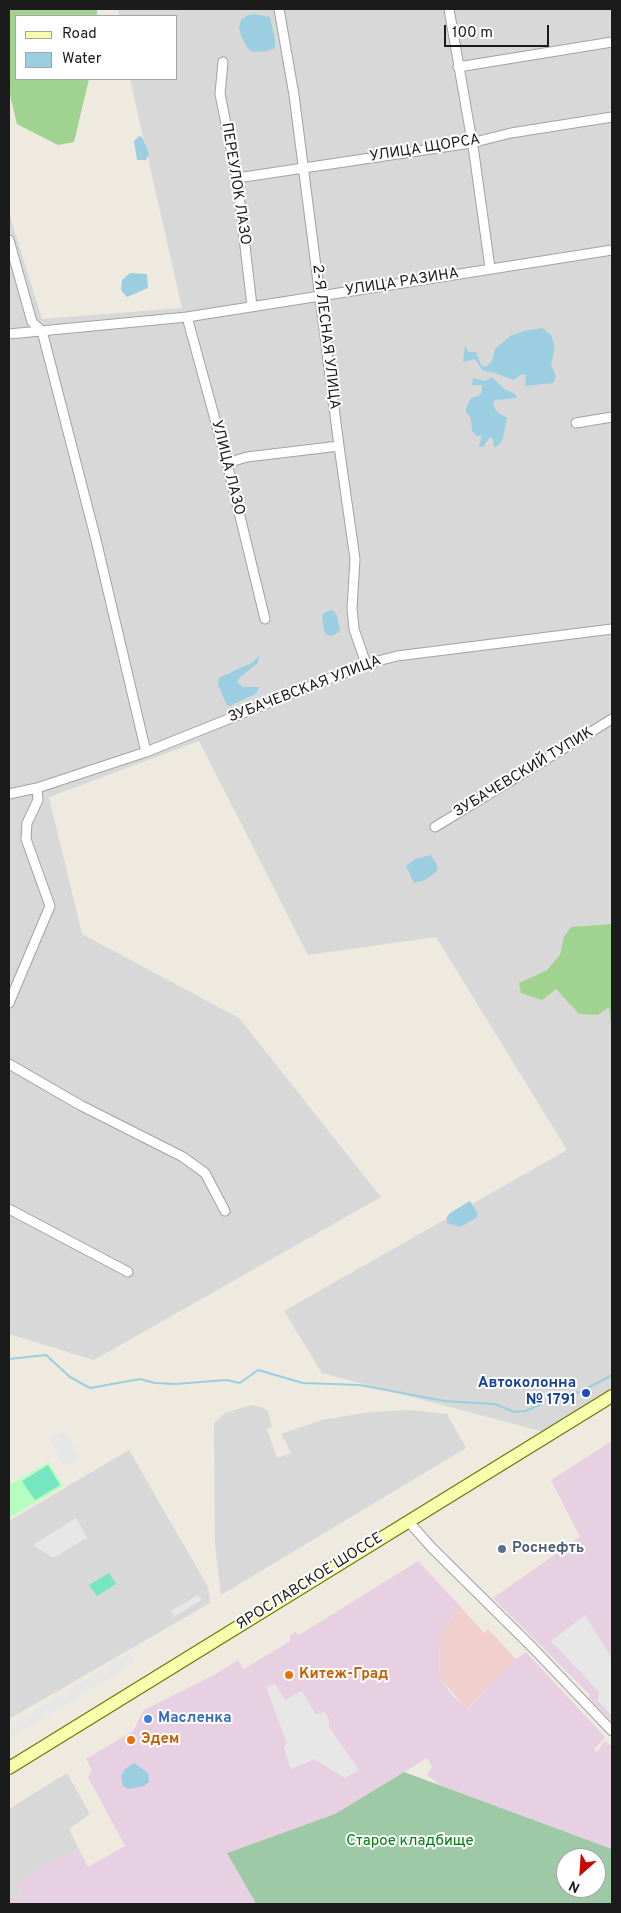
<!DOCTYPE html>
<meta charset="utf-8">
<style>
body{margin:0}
#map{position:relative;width:621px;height:1913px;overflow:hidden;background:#eeeadf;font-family:Overpass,sans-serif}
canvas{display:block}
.frame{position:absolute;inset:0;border:10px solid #1b1b1b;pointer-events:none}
.legend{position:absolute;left:15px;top:15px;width:162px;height:65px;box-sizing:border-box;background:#fff;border:1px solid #a4a4a4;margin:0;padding:6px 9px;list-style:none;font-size:15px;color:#1b1b1b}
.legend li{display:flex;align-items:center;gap:10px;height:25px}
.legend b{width:25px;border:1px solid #a4a4a4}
.north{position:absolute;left:556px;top:1848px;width:50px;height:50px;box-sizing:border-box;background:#fff;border:1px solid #a4a4a4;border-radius:50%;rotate:206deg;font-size:14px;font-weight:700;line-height:20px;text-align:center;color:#1b1b1b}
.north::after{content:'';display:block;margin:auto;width:18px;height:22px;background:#c60800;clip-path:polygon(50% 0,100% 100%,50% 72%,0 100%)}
.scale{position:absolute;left:444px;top:25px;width:105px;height:22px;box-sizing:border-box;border:2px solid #1b1b1b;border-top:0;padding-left:6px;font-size:15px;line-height:18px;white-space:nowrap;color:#1b1b1b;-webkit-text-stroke:4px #fff;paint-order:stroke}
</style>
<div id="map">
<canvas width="621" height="1913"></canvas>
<div class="frame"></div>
<ul class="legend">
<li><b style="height:6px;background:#f7ffac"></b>Road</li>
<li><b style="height:14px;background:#9bcee1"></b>Water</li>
</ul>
<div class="north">N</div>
<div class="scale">100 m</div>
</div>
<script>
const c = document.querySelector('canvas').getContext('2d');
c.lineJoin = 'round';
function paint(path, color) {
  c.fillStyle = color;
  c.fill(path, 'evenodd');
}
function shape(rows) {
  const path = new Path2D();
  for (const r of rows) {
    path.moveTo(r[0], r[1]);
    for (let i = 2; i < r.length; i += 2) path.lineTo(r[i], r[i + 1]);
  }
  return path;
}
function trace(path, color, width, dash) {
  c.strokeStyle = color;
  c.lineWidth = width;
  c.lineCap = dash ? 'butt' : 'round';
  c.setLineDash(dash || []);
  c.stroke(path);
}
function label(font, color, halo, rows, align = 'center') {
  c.font = font + ' Overpass,sans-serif';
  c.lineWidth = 4;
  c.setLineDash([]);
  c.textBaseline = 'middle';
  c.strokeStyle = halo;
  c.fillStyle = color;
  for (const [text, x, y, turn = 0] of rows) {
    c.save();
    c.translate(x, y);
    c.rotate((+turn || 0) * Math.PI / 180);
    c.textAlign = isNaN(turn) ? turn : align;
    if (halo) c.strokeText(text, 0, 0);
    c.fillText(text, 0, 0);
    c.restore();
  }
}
paint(shape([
 [118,9,612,9,612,1389,544,1432,322,1373,284,1311,567,1150,436,937,308,955,199,741,49,797,82,934,239,1018,381,1197,94,1360,9,1334,9,213,42,319,182,308,130,79,176,79,176,16,119,16],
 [251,1405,261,1407,268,1411,272,1427,267,1429,277,1458,291,1453,281,1434,322,1420,370,1412,410,1410,447,1414,466,1448,221,1595,215,1545,214,1423,225,1413],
 [129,1450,208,1587,210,1603,9,1719,9,1521],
 [67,1773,90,1814,69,1829,79,1849,49,1862,16,1884,22,1894,9,1902,9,1809]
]), '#d9d8d8');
paint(shape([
 [459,1605,484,1633,488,1629,516,1659,467,1709,440,1678,439,1640]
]), '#f1cfcc');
paint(shape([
 [612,1441,612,1722,589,1698,590,1695,493,1598,580,1537,551,1480],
 [418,1561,459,1605,439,1640,440,1678,453,1696,468,1709,511,1663,526,1652,605,1737,594,1750,597,1752,604,1741,612,1746,612,1849,442,1786,427,1775,432,1767,427,1758,335,1814,227,1853,255,1902,254,1904,9,1904,9,1902,22,1894,16,1884,49,1862,79,1849,88,1867,125,1846,88,1777,92,1770,86,1759,133,1731,144,1710,214,1675,238,1660,244,1669,290,1641,290,1636,295,1632,299,1635]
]), '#e8d0e3');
paint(shape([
 [9,9,97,9,97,16,16,16,16,79,89,79,74,142,58,145,17,124,9,91],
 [612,924,612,1033,609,1007,598,1015,579,1014,556,989,542,1000,521,993,519,983,547,970,560,955,564,937,571,927]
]), '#a0d290');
paint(shape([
 [404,1772,612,1849,612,1904,254,1904,255,1902,227,1853,335,1814],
 [566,1858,596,1858,596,1888,566,1888]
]), '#9ec9a7');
paint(shape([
 [49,1462,63,1486,9,1518,9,1485]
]), '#b6febf');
paint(shape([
 [48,1465,60,1485,35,1500,22,1481],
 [109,1573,116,1584,97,1596,89,1585]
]), '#75e6bf');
paint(shape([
 [66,1430,80,1458,64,1466,50,1439],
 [76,1518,87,1538,53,1558,33,1545],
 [198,1595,202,1600,174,1617,171,1611],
 [585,1615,612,1659,612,1716,598,1701,599,1692,551,1641],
 [130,1653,135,1662,12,1737,9,1726],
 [275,1684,285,1700,302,1691,316,1715,324,1712,329,1719,329,1727,359,1770,345,1778,314,1759,291,1769,284,1748,287,1743,266,1687]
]), '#e7e7e7');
paint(shape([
 [254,14,270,17,275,40,275,48,268,51,253,52,248,49,241,36,239,27,241,20,246,16],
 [139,136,142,137,149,153,146,160,137,160,134,141],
 [130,273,147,274,148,288,127,297,121,290,122,280],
 [542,328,551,335,555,346,551,365,556,377,553,383,525,386,526,374,520,375,514,380,492,372,483,371,475,359,463,362,465,345,468,352,476,352,481,365,486,367,492,361,495,349,510,336,524,331],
 [492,377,504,389,515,394,517,398,495,400,493,404,497,412,507,418,503,438,499,445,494,447,493,439,490,437,483,447,479,446,482,436,477,436,472,431,471,419,465,410,471,398,480,395,482,391,482,385,472,385,473,378,486,381],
 [333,610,337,616,340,631,332,636,327,635,324,631,322,616,325,612],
 [259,656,258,663,240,677,237,682,243,687,260,687,255,694,230,706,227,705,218,685,219,678,253,662],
 [431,855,438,867,436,872,425,880,414,883,406,866,415,859],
 [470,1201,478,1214,476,1218,460,1227,447,1223,447,1217,450,1213],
 [134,1763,148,1773,149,1782,144,1786,128,1789,123,1786,121,1776,125,1769]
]), '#9bcee1');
trace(shape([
 [9,1359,46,1355,70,1377,90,1388,140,1379,155,1383,175,1384,226,1380,240,1383,258,1370,303,1383,360,1385,444,1401,495,1404,514,1412,525,1411,542,1404],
 [554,1399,569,1393,580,1392,612,1375]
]), '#9bcee1', 2);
const street = shape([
 [279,9,294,95,339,446,355,559,352,608,354,629,366,664],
 [449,9,474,153,490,268],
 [223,62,220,94,237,178,252,306],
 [458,67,612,42],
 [237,178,471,143,511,133,612,117],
 [9,240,32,322,42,331,96,540,146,752],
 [187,317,227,463,265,619],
 [9,334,187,317,612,250],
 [576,423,612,417],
 [227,463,247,457,339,446],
 [9,794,37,788,146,752,366,664,397,656,612,629],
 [435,827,612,719],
 [9,1003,50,906,26,839,27,823,38,800,37,788],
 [9,1064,80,1105,183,1157,205,1173,225,1211],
 [9,1209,128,1272],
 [408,1521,432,1548,532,1647,612,1731]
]);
const secondary = shape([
 [9,1768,612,1396]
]);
trace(street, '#a2a2a2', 11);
trace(secondary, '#637400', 14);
trace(street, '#fff', 9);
trace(secondary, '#f7ffac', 12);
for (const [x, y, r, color] of [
 [586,1393,5,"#1a4fb4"],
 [502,1549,5,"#5c6f8a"],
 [289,1675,5,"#e8710a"],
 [148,1719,5,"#3f7fe0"],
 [131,1740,5,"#e8710a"]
]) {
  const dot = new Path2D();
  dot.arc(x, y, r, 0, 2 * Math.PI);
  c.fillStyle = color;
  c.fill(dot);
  trace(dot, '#fff', 2);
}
label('15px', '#1b1b1b', '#fff', [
 ["УЛИЦА ЩОРСА",425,149,-9],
 ["ПЕРЕУЛОК ЛАЗО",235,184,81],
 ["УЛИЦА РАЗИНА",402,283,-9],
 ["2-Я ЛЕСНАЯ УЛИЦА",325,337,83],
 ["УЛИЦА ЛАЗО",227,468,76],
 ["ЗУБАЧЕВСКАЯ УЛИЦА",305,690,-21],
 ["ЗУБАЧЕВСКИЙ ТУПИК",524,773,-31],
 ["ЯРОСЛАВСКОЕ ШОССЕ",310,1582,-32]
]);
label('bold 15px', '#164399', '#fff', [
 ["Автоколонна",576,1384],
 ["№ 1791",576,1401]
], 'right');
label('bold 15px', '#4e5e75', '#fff', [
 ["Роснефть",512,1549]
], 'left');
label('bold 15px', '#c56008', '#fff', [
 ["Китеж-Град",299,1675],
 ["Эдем",141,1740]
], 'left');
label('bold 15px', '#366cbe', '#fff', [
 ["Масленка",158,1719]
], 'left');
label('15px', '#018111', '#fff', [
 ["Старое кладбище",410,1842]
]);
</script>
